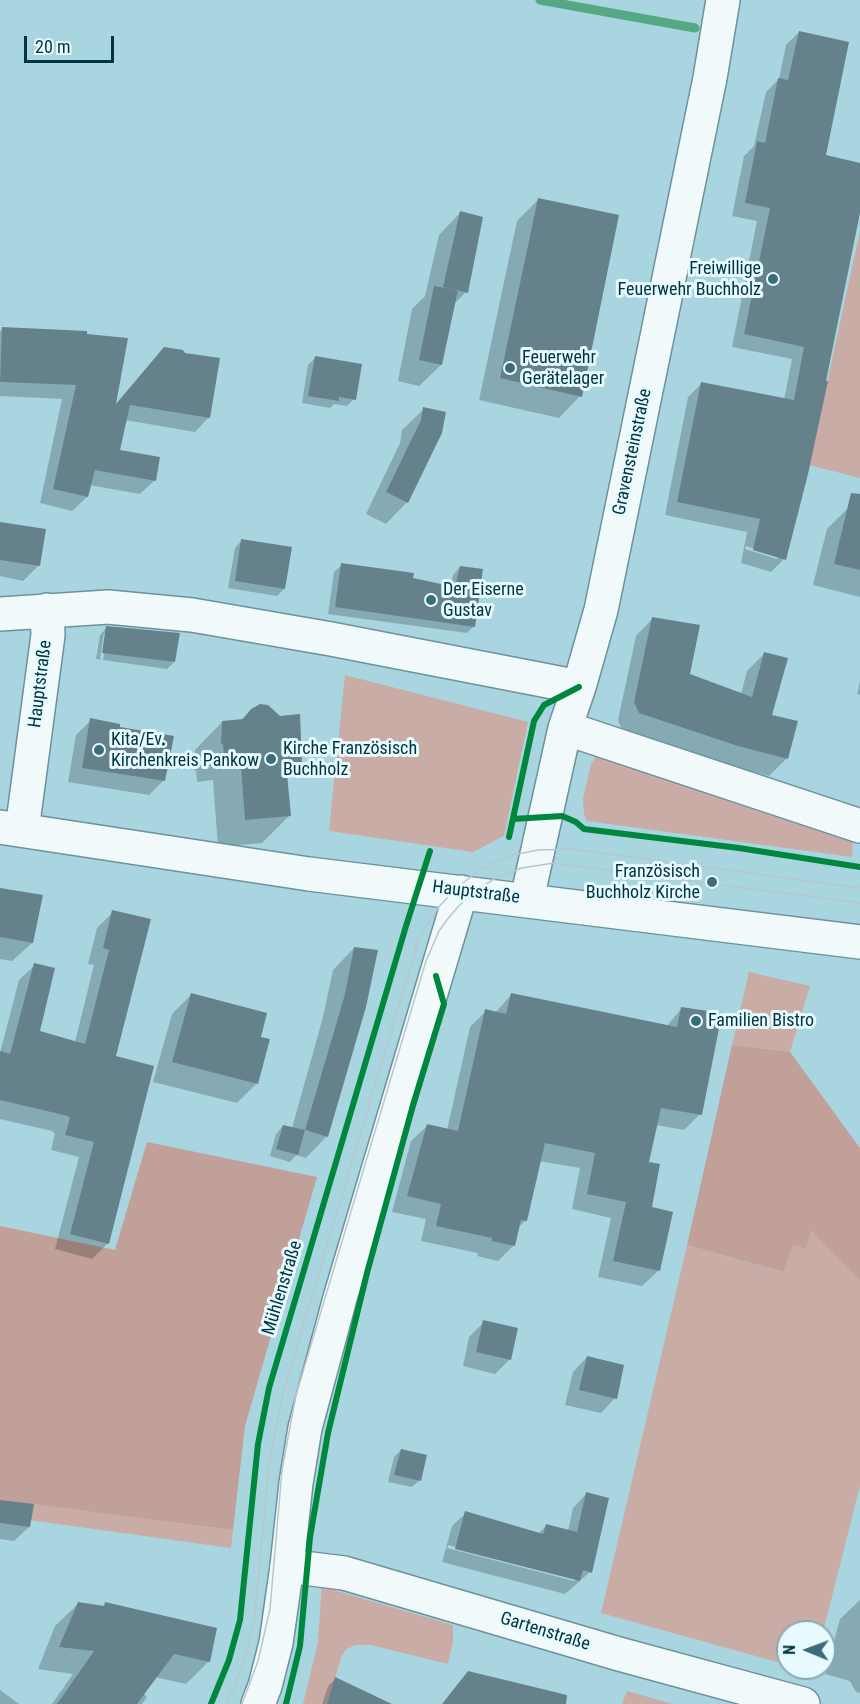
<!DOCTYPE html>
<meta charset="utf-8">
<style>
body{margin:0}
#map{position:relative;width:860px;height:1704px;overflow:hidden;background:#a8d5e0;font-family:"Roboto Condensed",sans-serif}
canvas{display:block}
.north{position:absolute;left:776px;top:1620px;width:60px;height:60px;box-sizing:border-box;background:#e6faff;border:2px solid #8aabb2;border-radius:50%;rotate:271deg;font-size:16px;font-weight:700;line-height:24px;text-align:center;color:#00343e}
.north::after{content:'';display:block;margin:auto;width:21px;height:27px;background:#3b6c77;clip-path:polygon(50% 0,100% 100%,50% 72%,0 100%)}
.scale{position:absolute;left:24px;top:36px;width:90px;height:27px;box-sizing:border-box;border:3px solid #00343e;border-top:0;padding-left:8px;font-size:18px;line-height:21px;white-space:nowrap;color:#00343e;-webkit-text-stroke:4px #e6faff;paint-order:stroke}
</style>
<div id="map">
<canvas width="860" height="1704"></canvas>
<div class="north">N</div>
<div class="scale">20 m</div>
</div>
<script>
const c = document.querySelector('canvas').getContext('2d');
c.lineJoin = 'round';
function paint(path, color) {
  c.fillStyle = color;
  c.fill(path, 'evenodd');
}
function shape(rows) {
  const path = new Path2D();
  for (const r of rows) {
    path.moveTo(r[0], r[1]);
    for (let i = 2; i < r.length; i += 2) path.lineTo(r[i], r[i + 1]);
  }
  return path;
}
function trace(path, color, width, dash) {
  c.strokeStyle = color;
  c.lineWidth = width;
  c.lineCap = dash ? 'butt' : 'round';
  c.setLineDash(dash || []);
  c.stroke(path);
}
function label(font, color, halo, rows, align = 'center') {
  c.font = font + ' "Roboto Condensed",sans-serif';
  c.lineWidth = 6;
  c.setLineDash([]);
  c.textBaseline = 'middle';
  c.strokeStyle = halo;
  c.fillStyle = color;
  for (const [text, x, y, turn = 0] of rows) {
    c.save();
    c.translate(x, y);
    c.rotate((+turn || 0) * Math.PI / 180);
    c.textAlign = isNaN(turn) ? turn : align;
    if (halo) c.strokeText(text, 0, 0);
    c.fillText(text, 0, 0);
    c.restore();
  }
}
paint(shape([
 [860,231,860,478,809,465],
 [345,675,528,722,504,836,473,852,329,831],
 [597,755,853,836,852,857,587,821,584,814,583,799,591,764],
 [749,972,810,986,790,1052,732,1045],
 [811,1230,860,1243,860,1486,823,1632,788,1632,788,1665,601,1613,687,1245,782,1272,793,1244],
 [0,1500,233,1530,231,1548,0,1516],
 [322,1582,328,1583,337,1591,453,1625,453,1641,448,1664,371,1645,355,1645,347,1649,342,1655,327,1704,303,1704,318,1642],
 [627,1691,673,1704,622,1704]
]), '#c9aca5');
paint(shape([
 [732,1045,790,1052,860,1148,860,1280,811,1230,806,1248,793,1245,783,1272,687,1245],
 [147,1142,317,1177,245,1426,233,1530,0,1500,0,1226,115,1250]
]), '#c0a098');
paint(shape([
 [799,32,824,157,860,164,860,206,784,559,771,572,741,563,747,532,665,515,688,397,701,384,784,400,792,359,732,347,757,221,732,216,744,156,754,146,766,92,779,79,786,45],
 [746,546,777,556,777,559,745,549],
 [538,200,580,396,559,418,479,400,517,221],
 [460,213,466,292,453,305,441,365,419,386,398,381,412,309,425,296,439,235],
 [2,329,114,406,165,349,209,417,195,432,125,420,119,451,155,480,140,494,89,485,87,497,72,511,40,503,62,399,0,396,0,331],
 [315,358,354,399,347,406,334,404,330,408,302,403,308,365],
 [424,409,407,502,386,524,366,514,400,443,402,430],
 [848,508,860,510,860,597,813,585,827,529],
 [0,523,44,530,38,566,23,581,0,576],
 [242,540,284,589,277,596,228,588,235,548],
 [342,565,450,588,453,575,460,567,474,626,467,633,328,614,334,572],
 [653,618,688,675,741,694,747,671,764,654,771,716,796,722,786,759,769,776,721,763,622,730,618,720,636,636],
 [107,627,174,662,167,669,96,659,100,635],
 [104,633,107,633,103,660,100,660],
 [860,681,860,695,857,694],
 [251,710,301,763,286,777,289,816,262,843,218,847,213,780,197,782,196,770,194,771,195,750,222,722,240,721],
 [91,720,118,728,164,780,149,795,68,782,76,735],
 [0,889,32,943,12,961,0,959],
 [113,912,114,1057,108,1243,92,1259,55,1249,79,1157,51,1150,55,1134,52,1131,0,1119,0,1053,19,980,35,965,38,1032,75,1042,94,965,88,964,97,928],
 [354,948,327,1136,306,1158,296,1155,290,1162,270,1156,276,1134,283,1126,292,1128,323,1017,333,970],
 [192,994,257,1083,237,1103,153,1082,172,1014],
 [511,995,666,1027,682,1008,700,1114,684,1130,656,1125,648,1164,650,1208,671,1213,658,1271,642,1286,598,1277,611,1218,572,1209,580,1168,539,1161,526,1220,518,1228,514,1245,498,1261,477,1256,478,1253,421,1241,426,1219,392,1212,411,1141,427,1126,447,1130,470,1027,486,1011,495,1013],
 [484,1322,510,1359,495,1374,463,1366,469,1337],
 [587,1357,615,1398,601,1413,565,1405,573,1372],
 [401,1450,420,1480,412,1487,388,1482,394,1457],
 [586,1494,590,1572,565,1594,442,1562,452,1526,466,1513,538,1534,547,1525,568,1531,573,1508],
 [448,1545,576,1579,574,1581,447,1548],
 [0,1502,29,1527,14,1541,0,1539],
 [860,1600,860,1693,856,1692,850,1681,825,1674,840,1619],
 [78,1604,102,1607,105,1604,209,1661,186,1684,155,1677,143,1693,147,1697,142,1704,52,1704,73,1674,38,1669,55,1626],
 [335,1679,388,1704,322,1704,328,1686],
 [0,1690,19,1704,0,1704]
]), '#0003');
trace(shape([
 [540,0,695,28]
]), '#55a884', 9);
paint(shape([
 [799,31,849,42,826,155,860,163,860,213,826,381,828,381,808,474,786,560,753,550,760,519,677,502,701,382,794,400,804,347,744,334,770,208,745,203,757,141,765,143,778,78,788,80],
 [538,198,619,215,582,397,500,378],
 [460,211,483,217,468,293,443,287],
 [434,286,458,290,442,365,419,360],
 [2,327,87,331,87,334,128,338,116,404,164,347,183,350,185,353,220,358,210,418,130,405,120,450,160,457,156,481,95,470,88,497,53,489,76,385,0,382],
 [315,356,362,364,356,400,339,397,339,401,308,396],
 [423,407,446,412,442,433,408,503,386,492,421,420],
 [851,493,860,494,860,570,834,564],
 [0,522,46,529,40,566,0,560],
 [241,539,292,547,285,589,235,581],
 [341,563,414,573,413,578,455,587,460,566,483,569,475,627,335,607],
 [652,617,700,625,690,674,752,697,764,652,788,658,772,715,798,721,788,759,738,746,639,713,634,702],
 [106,626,180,633,175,662,102,653],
 [260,704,268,705,280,716,300,714,302,763,286,764,291,816,245,820,240,753,224,755,223,744,221,744,222,721,243,719,251,709],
 [90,718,120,724,120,727,174,736,165,781,82,768],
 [0,888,43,895,33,943,0,937],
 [112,910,151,919,116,1056,154,1066,109,1244,70,1234,94,1142,65,1135,70,1118,68,1116,0,1100,0,1051,10,1054,34,963,55,968,40,1031,85,1044,109,950,103,948],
 [354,947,378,950,366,1007,328,1137,305,1130,345,994],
 [191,993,267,1013,261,1037,270,1039,258,1084,172,1062],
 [511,993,677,1027,681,1007,722,1013,702,1115,661,1108,649,1162,660,1164,652,1207,673,1212,660,1271,613,1261,626,1202,587,1194,595,1153,545,1143,527,1221,521,1220,515,1246,492,1241,492,1238,436,1226,441,1204,407,1196,427,1124,458,1131,485,1009,506,1014],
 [283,1125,305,1130,298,1155,276,1149],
 [483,1320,518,1328,511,1360,476,1352],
 [587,1356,624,1365,617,1399,579,1390],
 [401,1449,427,1455,421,1481,394,1475],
 [586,1492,609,1498,592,1573,583,1570,580,1581,455,1549,465,1511,543,1534,546,1524,577,1532],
 [0,1500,34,1504,30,1527,0,1523],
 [78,1602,104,1606,105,1602,217,1628,210,1662,174,1654,137,1704,57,1704,94,1651,59,1647],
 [468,1671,567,1695,566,1704,442,1704],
 [335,1677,392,1704,327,1704]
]), '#65828c');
const street = shape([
 [0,614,108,607,192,615,331,639,579,687],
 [565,728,860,826],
 [22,830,48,635,47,610],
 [527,899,565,728,579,687,601,610,710,78,723,0],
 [287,1566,344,1573,619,1654,803,1704]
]);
const secondary = shape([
 [0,827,309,874,860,942],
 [258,1704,265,1686,276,1643,287,1566,296,1483,305,1428,340,1298,461,892]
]);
trace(street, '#6c929b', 36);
trace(secondary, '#6c929b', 36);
trace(street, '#f2f9fa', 33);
trace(secondary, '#f2f9fa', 33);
trace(shape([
 [227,1704,241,1669,254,1624,269,1464,283,1393,419,938,438,908,453,891,482,868,513,855,538,850,572,849,860,888],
 [242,1704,258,1661,270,1609,282,1470,296,1395,426,961,439,931,446,921,457,908,472,893,499,876,522,868,554,863,860,903]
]), '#b8c7cb', 1.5);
trace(shape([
 [513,819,562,816,576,822,584,829,739,848,860,867],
 [509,837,534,721,544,705,579,687],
 [211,1704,229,1660,240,1620,258,1444,269,1388,406,926,430,851],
 [286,1704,300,1646,310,1537,328,1433,367,1273,413,1105,444,1004,436,976]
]), '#00873e', 6);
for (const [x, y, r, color] of [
 [773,279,6,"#3b6c77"],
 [510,368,6,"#3b6c77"],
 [431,600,6,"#3b6c77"],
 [99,750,6,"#3b6c77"],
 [271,759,6,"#3b6c77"],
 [712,882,6,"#3b6c77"],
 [696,1021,6,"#3b6c77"]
]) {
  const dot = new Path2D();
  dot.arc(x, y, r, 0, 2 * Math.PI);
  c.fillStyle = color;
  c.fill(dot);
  trace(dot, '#e6faff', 2);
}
label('18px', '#00343e', '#e6faff', [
 ["Freiwillige",761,269,"right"],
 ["Feuerwehr Buchholz",761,290,"right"],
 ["Feuerwehr",522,358],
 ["Gerätelager",522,379],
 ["Der Eiserne",443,590],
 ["Gustav",443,611],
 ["Kita/Ev.",111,740],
 ["Kirchenkreis Pankow",111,761],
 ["Kirche Französisch",283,749],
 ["Buchholz",283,770],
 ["Französisch",700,872,"right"],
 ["Buchholz Kirche",700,893,"right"],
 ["Familien Bistro",708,1021]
], 'left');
label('18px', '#00343e', '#e6faff', [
 ["Gravensteinstraße",633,452,-78],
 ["Hauptstraße",41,684,-83],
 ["Hauptstraße",476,893,7],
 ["Mühlenstraße",283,1288,-73],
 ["Gartenstraße",545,1632,17]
]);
</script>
